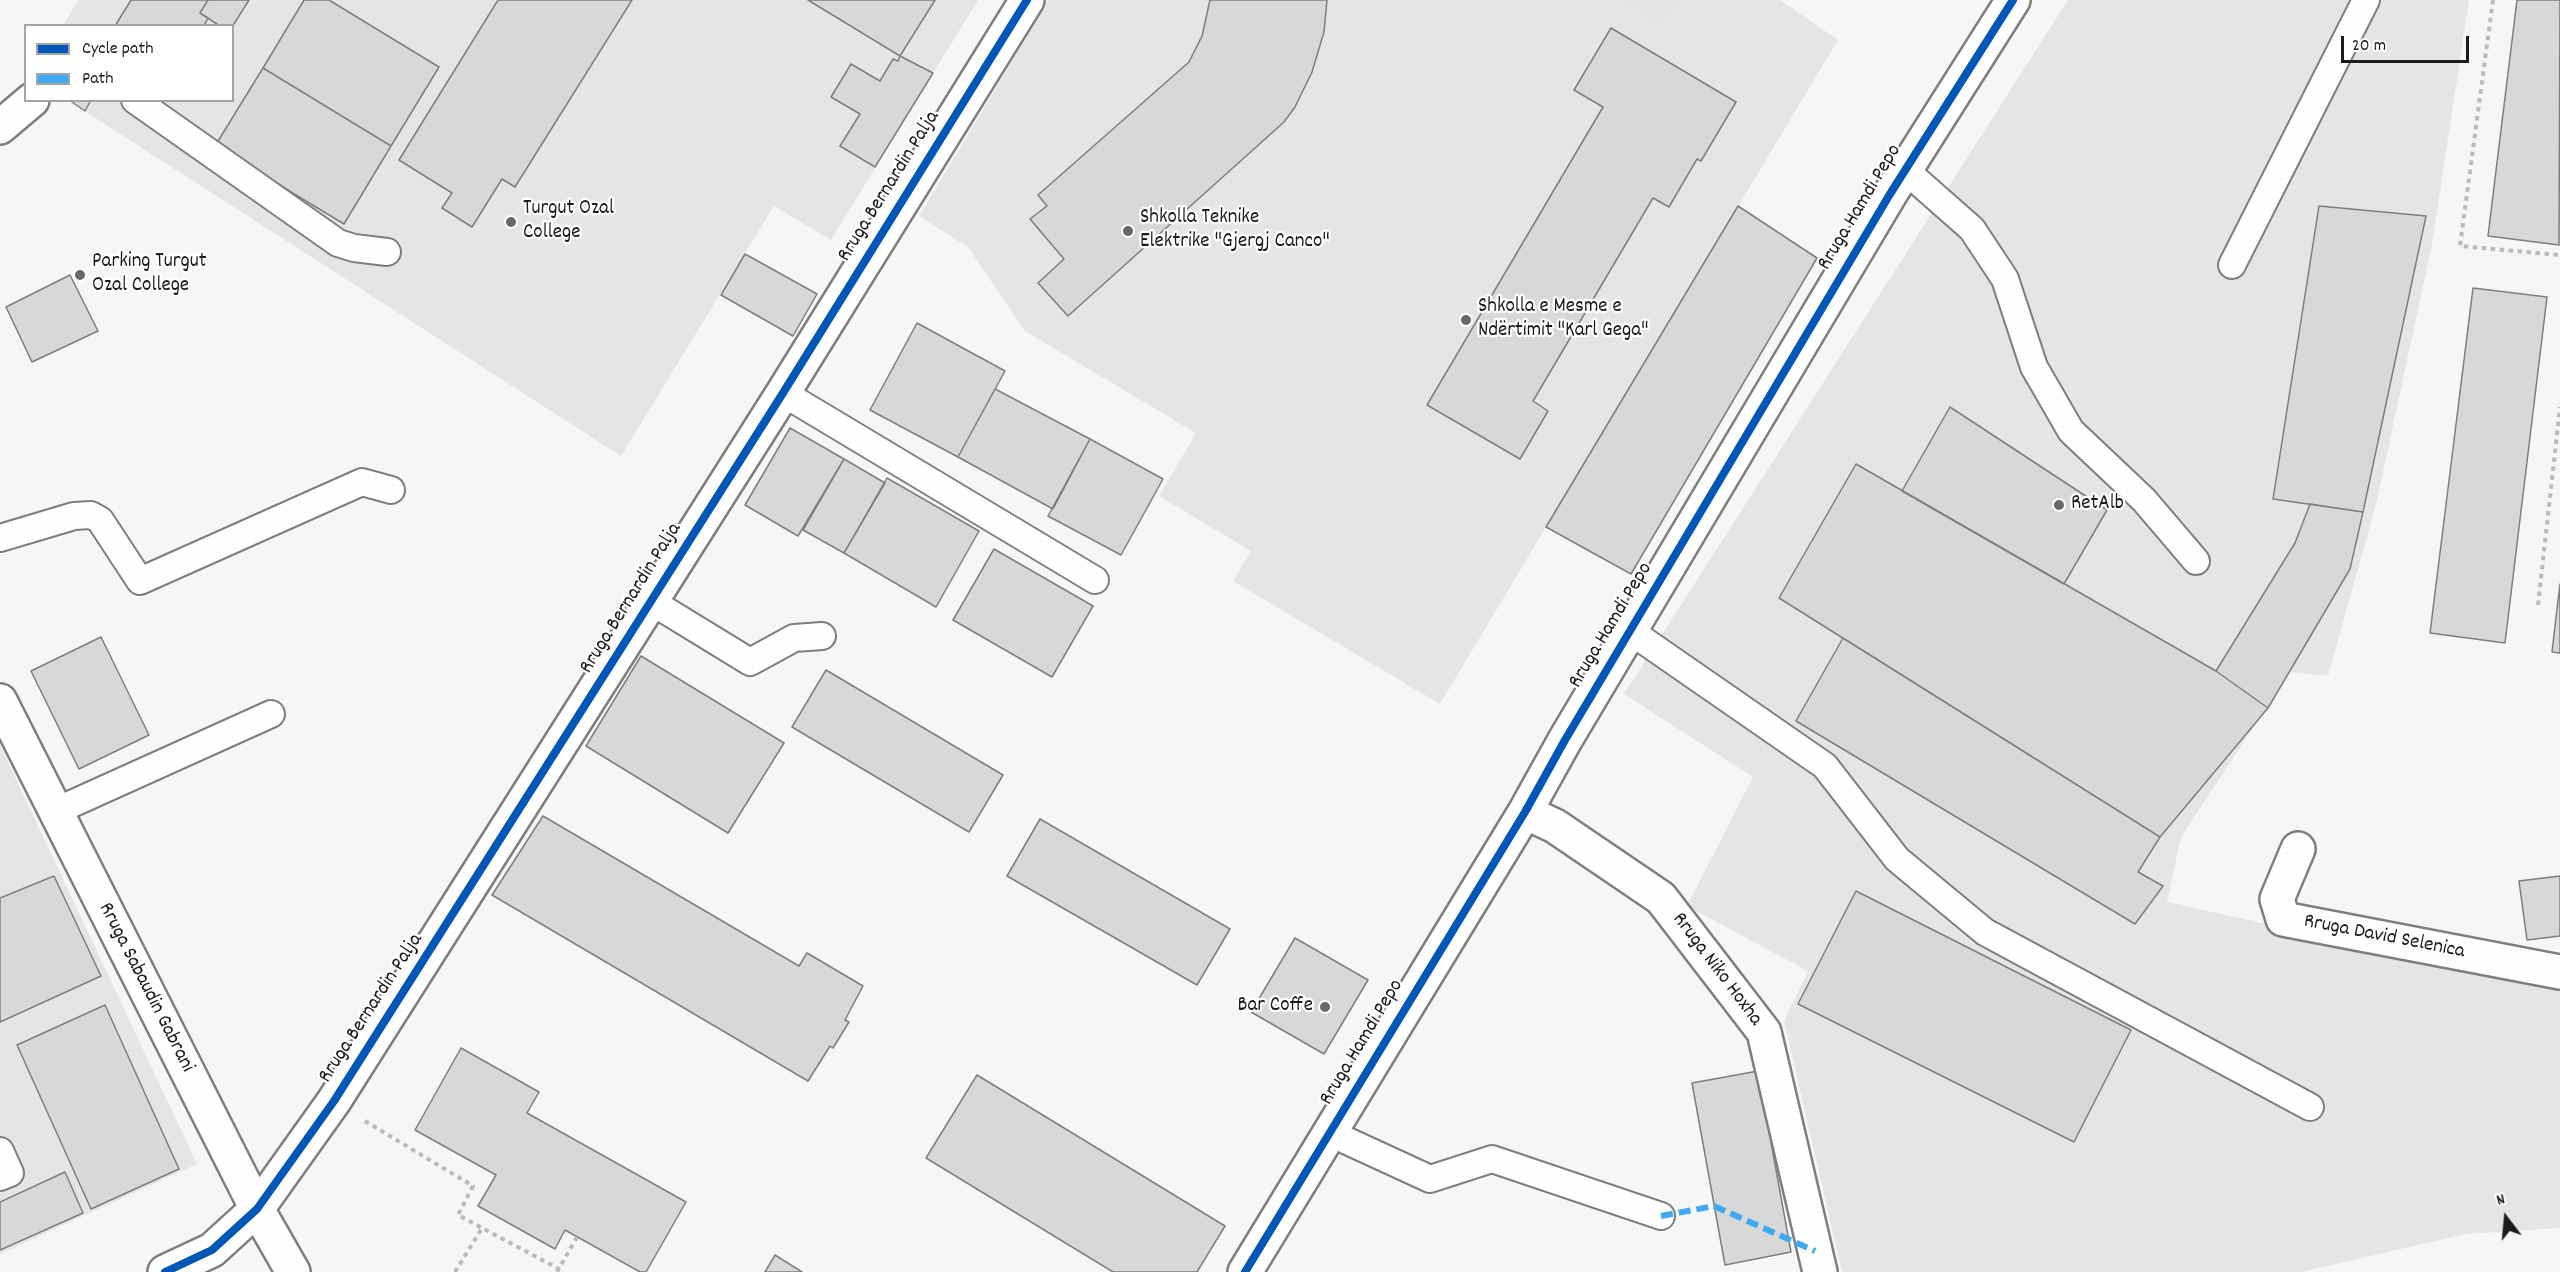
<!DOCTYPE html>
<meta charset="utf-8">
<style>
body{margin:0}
#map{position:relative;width:2560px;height:1272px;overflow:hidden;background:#f6f6f6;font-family:Dekko,sans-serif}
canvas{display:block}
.legend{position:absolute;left:24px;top:24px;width:210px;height:78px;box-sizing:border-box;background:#fff;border:2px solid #a4a4a4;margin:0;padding:8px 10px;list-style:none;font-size:18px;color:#1c1c1c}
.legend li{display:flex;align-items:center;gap:12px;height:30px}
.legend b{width:30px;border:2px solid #a4a4a4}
.north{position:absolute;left:2476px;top:1188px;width:60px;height:60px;-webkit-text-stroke:4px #fff;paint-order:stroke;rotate:344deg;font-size:16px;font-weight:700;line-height:24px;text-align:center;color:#1c1c1c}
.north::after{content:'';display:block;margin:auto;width:21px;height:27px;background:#1c1c1c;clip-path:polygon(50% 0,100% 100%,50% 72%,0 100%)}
.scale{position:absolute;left:2341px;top:36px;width:128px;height:27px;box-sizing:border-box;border:3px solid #1c1c1c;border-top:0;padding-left:8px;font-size:18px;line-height:21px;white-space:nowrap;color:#1c1c1c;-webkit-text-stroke:4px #fff;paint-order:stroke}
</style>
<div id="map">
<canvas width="2560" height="1272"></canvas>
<ul class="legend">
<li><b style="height:8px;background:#0057b8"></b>Cycle path</li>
<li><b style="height:8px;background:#3fa9f5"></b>Path</li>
</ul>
<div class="north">N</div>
<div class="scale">20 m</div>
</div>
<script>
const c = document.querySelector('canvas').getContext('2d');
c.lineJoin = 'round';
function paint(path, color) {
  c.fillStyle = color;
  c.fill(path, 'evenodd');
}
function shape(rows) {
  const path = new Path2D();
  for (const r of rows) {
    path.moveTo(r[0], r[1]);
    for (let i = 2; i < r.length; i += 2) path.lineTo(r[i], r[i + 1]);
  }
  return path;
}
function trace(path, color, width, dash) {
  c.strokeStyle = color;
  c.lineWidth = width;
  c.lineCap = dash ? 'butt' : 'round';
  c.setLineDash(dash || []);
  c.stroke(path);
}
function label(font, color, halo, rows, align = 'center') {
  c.font = font + ' Dekko,sans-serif';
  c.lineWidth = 4.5;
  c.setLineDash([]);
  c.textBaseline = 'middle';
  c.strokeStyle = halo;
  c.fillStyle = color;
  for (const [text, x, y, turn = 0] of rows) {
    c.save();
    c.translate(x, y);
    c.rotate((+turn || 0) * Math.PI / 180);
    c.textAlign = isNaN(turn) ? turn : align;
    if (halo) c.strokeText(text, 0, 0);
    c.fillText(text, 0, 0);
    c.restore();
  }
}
paint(shape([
 [78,0,978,0,831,240,774,206,621,456,69,101,232,100,232,26,63,26],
 [1049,0,1780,0,1838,40,1440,704,1233,581,1251,551,1159,496,1196,433,1025,331,968,247,919,216],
 [2068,0,2469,0,2432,244,2376,504,2328,676,2290,672,2181,837,2167,902,2560,989,2560,1228,2465,1234,2301,1272,1842,1272,1784,1021,1808,971,1687,906,1753,777,1624,694],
 [0,745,197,1164,0,1254]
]), '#e5e5e5');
paint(shape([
 [1623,0,1676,0,1661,24]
]), '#e4e4e4');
const building = shape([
 [131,0,208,0,200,13,208,18,204,26,115,26,131,0],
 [208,0,249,0,232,27,220,26,200,13,208,0],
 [304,0,329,0,439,67,391,146,263,68,304,0],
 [498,0,632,0,515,187,502,179,472,227,442,208,452,193,399,160,498,0],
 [808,0,935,0,900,56,808,0],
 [1210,0,1327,0,1324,32,1312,72,1295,107,1284,122,1068,316,1038,283,1064,259,1030,219,1047,206,1038,195,1189,62,1202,36,1210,0],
 [2517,0,2560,0,2559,245,2488,236,2517,0],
 [1611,28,1736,102,1701,161,1697,159,1669,207,1653,198,1533,401,1548,411,1520,459,1427,405,1603,107,1574,90,1611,28],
 [900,56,933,73,875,167,840,146,860,114,831,97,851,64,880,81,893,59,898,61,900,56],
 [263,68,391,146,344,224,215,146,263,68],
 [69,100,91,100,85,111,69,100],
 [1738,206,1817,258,1631,574,1546,527,1738,206],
 [2319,206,2426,216,2363,512,2273,499,2319,206],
 [745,254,817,294,793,336,721,295,745,254],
 [70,275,98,331,32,362,6,307,70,275],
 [2473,288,2547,297,2505,643,2430,633,2473,288],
 [917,323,1005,371,958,457,870,410,917,323],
 [995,389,1090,439,1053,509,958,457,995,389],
 [1950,407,2107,510,2064,584,1902,491,1950,407],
 [790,428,844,459,798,536,745,505,790,428],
 [1090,439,1163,479,1121,555,1048,516,1090,439],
 [844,459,885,483,844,553,803,530,844,459],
 [1856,464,2216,671,2268,708,2160,837,1779,598,1856,464],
 [887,478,979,531,936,607,844,553,887,478],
 [2310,504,2363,512,2350,569,2268,708,2216,671,2295,543,2310,504],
 [994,549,1093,606,1052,677,953,620,994,549],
 [2560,584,2560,653,2552,652,2560,584],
 [101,637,149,735,79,769,31,671,101,637],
 [1843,638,2160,837,2138,872,2163,886,2135,924,1796,721,1843,638],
 [641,656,784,743,728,833,586,746,641,656],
 [826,670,1003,775,969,832,792,727,826,670],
 [543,816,799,966,807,953,863,986,845,1020,849,1022,833,1048,830,1046,808,1081,492,895,543,816],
 [1040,819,1230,929,1197,985,1007,876,1040,819],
 [54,876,101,976,0,1022,0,898,54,876],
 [2560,876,2560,936,2527,940,2519,881,2560,876],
 [1856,891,2131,1030,2074,1142,1798,1004,1856,891],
 [1295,938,1368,980,1324,1054,1251,1012,1295,938],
 [105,1005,179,1169,91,1209,17,1045,105,1005],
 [461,1048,539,1092,527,1113,686,1202,646,1272,640,1272,565,1230,555,1249,478,1206,496,1175,415,1130,461,1048],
 [1758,1071,1791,1252,1725,1265,1692,1083,1758,1071],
 [977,1075,1225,1226,1197,1272,1113,1272,926,1158,977,1075],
 [65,1172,83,1213,0,1250,0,1202,65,1172],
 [775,1255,802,1272,765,1272,775,1255]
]);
paint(building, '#d8d8d8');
trace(building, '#7e7e7e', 1.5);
const lane = shape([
 [135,100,338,243,354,248,387,252],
 [1905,170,1972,229,2005,279,2034,367,2071,431,2144,500,2196,561],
 [2232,265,2366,0],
 [783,393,1095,580],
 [0,538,74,516,91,515,100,520,140,581,362,482,391,490],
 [652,602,750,662,794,638,822,636],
 [1630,631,1825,766,1897,859,1985,932,2310,1107],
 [56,811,271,714],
 [1330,1133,1430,1179,1492,1159,1661,1216],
 [0,1151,10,1173,0,1177]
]);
const street = shape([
 [0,127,32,100],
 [0,701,257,1209,293,1272],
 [1525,812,1555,826,1661,898,1764,1032,1820,1272],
 [2298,849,2277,899,2283,919,2560,972],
 [165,1272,212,1250,257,1209,334,1101,783,393,1027,0],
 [1245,1272,1525,812,1565,740,1890,194,2013,0]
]);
trace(lane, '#7e7e7e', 30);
trace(street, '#7e7e7e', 38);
trace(shape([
 [2493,0,2460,246,2560,255],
 [2538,605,2560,407],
 [365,1121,473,1186,458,1215,559,1269],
 [455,1272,482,1228],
 [557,1272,577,1237]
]), '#bababa', 4, [4.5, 4.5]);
trace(lane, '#fefefe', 26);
trace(street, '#fefefe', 33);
trace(shape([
 [1661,1216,1714,1206,1815,1251]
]), '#3fa9f5', 6, [12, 6]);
trace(shape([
 [165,1272,212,1250,257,1209,334,1101,783,393,1027,0],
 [1245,1272,1525,812,1565,740,1890,194,2013,0]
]), '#0057b8', 8);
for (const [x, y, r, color] of [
 [511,222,6,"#686868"],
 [1128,231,6,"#686868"],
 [80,275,6,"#686868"],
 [1466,320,6,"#686868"],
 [2059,505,6,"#686868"],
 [1325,1007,6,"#686868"]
]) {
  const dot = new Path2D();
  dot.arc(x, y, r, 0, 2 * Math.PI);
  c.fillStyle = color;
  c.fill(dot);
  trace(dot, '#fff', 2);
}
label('21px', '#1c1c1c', '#fff', [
 ["Rruga Bernardin Palja",890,187,-58],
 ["Rruga Hamdi Pepo",1861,208,-59],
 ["Rruga Bernardin Palja",632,599,-58],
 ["Rruga Hamdi Pepo",1612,626,-59],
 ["Rruga David Selenica",2384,938,11],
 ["Rruga Niko Hoxha",1716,970,53],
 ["Rruga Sabaudin Gabrani",145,988,63],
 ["Rruga Bernardin Palja",372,1009,-57],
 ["Rruga Hamdi Pepo",1363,1043,-59]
]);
label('21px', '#1c1c1c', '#fff', [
 ["Turgut Ozal",523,210],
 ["College",523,234],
 ["Shkolla Teknike",1140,219],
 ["Elektrike \"Gjergj Canco\"",1140,243],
 ["Parking Turgut",92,263],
 ["Ozal College",92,287],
 ["Shkolla e Mesme e",1478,308],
 ["Ndërtimit \"Karl Gega\"",1478,332],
 ["RetAlb",2071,505],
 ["Bar Coffe",1313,1007,"right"]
], 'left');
</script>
